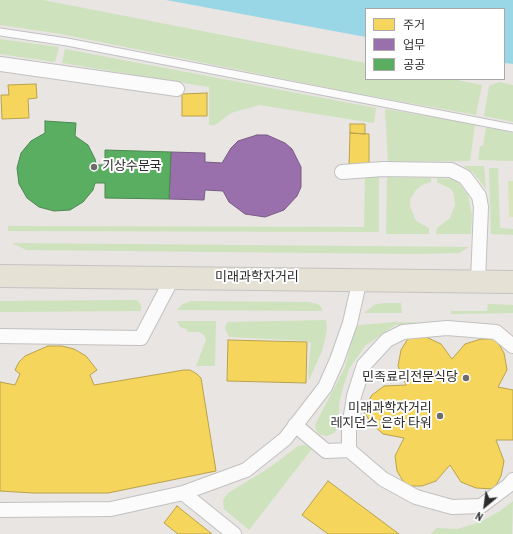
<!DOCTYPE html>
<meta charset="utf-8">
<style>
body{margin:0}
#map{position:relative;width:513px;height:534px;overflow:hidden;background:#e8e5e2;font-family:"Archivo Narrow","Noto Sans KR",sans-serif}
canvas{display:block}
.legend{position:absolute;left:365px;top:8px;width:140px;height:72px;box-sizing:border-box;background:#fff;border:1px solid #aaa;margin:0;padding:5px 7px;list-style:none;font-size:12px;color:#2b2b2b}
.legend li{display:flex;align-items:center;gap:8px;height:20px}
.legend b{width:20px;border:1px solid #aaa}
.north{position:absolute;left:465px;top:486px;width:40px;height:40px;-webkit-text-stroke:3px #fff;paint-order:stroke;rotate:209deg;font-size:11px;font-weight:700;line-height:16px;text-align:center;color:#2b2b2b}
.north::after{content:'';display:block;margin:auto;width:14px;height:18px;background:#2b2b2b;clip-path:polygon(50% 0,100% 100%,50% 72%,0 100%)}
</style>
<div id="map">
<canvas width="513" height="534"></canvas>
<ul class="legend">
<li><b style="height:11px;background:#f6d55c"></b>주거</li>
<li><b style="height:11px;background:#9970ab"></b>업무</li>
<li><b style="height:11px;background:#5aae61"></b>공공</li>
</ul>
<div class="north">N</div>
</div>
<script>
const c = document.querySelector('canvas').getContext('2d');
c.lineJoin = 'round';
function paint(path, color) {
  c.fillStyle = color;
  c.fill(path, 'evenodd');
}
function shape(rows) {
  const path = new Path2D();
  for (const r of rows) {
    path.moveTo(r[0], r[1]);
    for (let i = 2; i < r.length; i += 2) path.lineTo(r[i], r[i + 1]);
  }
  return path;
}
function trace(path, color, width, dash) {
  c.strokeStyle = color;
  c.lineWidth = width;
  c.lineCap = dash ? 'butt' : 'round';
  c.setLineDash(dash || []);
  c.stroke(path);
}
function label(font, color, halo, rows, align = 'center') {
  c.font = font + ' "Archivo Narrow","Noto Sans KR",sans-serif';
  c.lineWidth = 4;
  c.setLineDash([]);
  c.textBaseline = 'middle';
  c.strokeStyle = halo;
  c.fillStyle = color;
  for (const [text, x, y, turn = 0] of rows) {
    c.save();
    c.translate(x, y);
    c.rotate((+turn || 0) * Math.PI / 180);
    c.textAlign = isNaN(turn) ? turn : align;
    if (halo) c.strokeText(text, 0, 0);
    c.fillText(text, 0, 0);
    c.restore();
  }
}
paint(shape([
 [0,0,43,0,366,63,366,79,452,79,482,85,476,115,349,92,61,34,0,25],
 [0,39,59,47,55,62,0,54],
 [65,49,376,108,374,123,259,105,231,113,215,125,209,125,209,87,62,63],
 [499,82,513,85,513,122,484,116,489,86],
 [385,109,475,124,470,161,388,162],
 [486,127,513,133,513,161,478,160,480,146,483,146],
 [463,166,484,166,486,189,473,172],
 [489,168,498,168,500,228,513,229,513,235,491,234],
 [379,175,379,232,8,231,8,226,364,227,365,176],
 [387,177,431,178,431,182,422,185,415,191,410,200,410,206,416,221,429,228,429,234,386,234],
 [437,178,451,179,458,182,468,195,472,215,471,234,436,234,437,228,450,218,455,205,454,195,451,189,437,182],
 [12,243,469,247,459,253,416,254,26,250],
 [134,300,138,301,141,305,141,311,0,312,0,301],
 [191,301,308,302,318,304,322,308,322,311,177,310,183,304],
 [383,303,401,303,402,313,364,313,374,305],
 [488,304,513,305,513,313,451,314,451,311,487,311],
 [326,320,327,330,322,351,309,380,308,372,311,343,307,341,229,337,225,329,227,322],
 [177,321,216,321,215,366,196,366,206,340,204,335,199,332,188,332,186,329,180,327],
 [395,322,437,323,395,325,365,346,349,369,343,388,339,404,339,427,334,433,327,436,321,435,317,432,315,425,345,367,355,329,359,325],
 [305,445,312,449,249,530,224,509,223,500,228,493,269,468,298,446],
 [513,501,512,534,431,534,436,528,457,529,480,522,500,511]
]), '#cee2bd');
paint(shape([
 [508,181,513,181,513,217,509,217]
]), '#d8e5ba');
paint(shape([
 [166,0,513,0,513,64,504,63,504,9,366,9,366,37]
]), '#9ad7e6');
const homes = shape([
 [36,84,37,98,28,99,29,118,2,119,1,95,9,95,8,85,36,84],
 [207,93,207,116,182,116,182,94,207,93],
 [350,124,365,124,365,134,350,133,350,124],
 [350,133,369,134,369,167,349,166,350,133],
 [409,337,426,337,441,344,452,359,465,344,481,339,496,339,504,353,507,370,498,387,513,390,513,440,496,440,504,461,501,476,494,489,476,488,461,482,450,465,436,481,422,486,406,486,397,471,395,456,404,438,383,434,371,423,363,410,372,395,384,386,406,385,398,366,401,350,409,337],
 [228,340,307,342,306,383,227,381,228,340],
 [48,346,62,346,74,349,86,356,97,370,90,375,94,385,184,370,190,370,197,374,201,378,216,471,108,493,33,493,0,491,0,382,15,385,20,374,15,370,19,362,25,356,48,346],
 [328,481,399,534,328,534,302,515,328,481],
 [177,506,212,534,178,534,164,523,177,506]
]);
paint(homes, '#f6d55c');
trace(homes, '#b9a24d', 1);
const offices = shape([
 [257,135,267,135,285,143,292,149,301,167,301,187,297,196,284,210,265,217,245,214,229,202,223,191,205,190,204,200,169,199,171,152,205,153,205,162,222,163,231,148,238,141,257,135]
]);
paint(offices, '#9970ab');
trace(offices, '#785b85', 1);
const public = shape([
 [45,121,76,123,75,136,88,145,95,159,96,165,105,165,105,150,171,152,169,199,105,198,105,183,95,183,93,190,83,202,70,210,54,211,39,207,27,198,19,184,17,168,21,153,31,141,45,133,45,121]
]);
paint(public, '#5aae61');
trace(public, '#4c8751', 1);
const lane = shape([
 [0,32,67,42,513,128]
]);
const street = shape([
 [0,64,177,89],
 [342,172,383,169,451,170,465,177,479,196,481,207,478,281],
 [0,336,141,338,173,277],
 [295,425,326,451,349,450,383,479,416,497,452,507,481,506,509,485,513,480],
 [349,450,349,428,354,396,364,365,387,340,403,332,447,328,496,332,513,346],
 [183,493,234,534],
 [0,510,111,509,183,493,246,470,285,439,325,387,337,360,350,323,360,279]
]);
const primary = shape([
 [0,276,513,282]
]);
trace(lane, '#c2c1c1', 9);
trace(street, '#c2c1c1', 16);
trace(primary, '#c5c3c2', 24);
trace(lane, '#fcfbfb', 7);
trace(street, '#fcfbfb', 14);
trace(primary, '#e5e1d5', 22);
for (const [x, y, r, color] of [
 [94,167,4,"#6d6c6b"],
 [466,378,4,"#6d6c6b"],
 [440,416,4,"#6d6c6b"]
]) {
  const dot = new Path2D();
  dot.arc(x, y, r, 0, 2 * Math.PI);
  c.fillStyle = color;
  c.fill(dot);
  trace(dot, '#fff', 1.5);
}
label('13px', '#2b2b2b', '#fff', [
 ["기상수문국",102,167,"left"],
 ["민족료리전문식당",458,378],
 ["미래과학자거리",432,409],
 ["레지던스 은하 타워",432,424]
], 'right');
label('13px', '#2b2b2b', '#fff', [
 ["미래과학자거리",257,278]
]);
</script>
